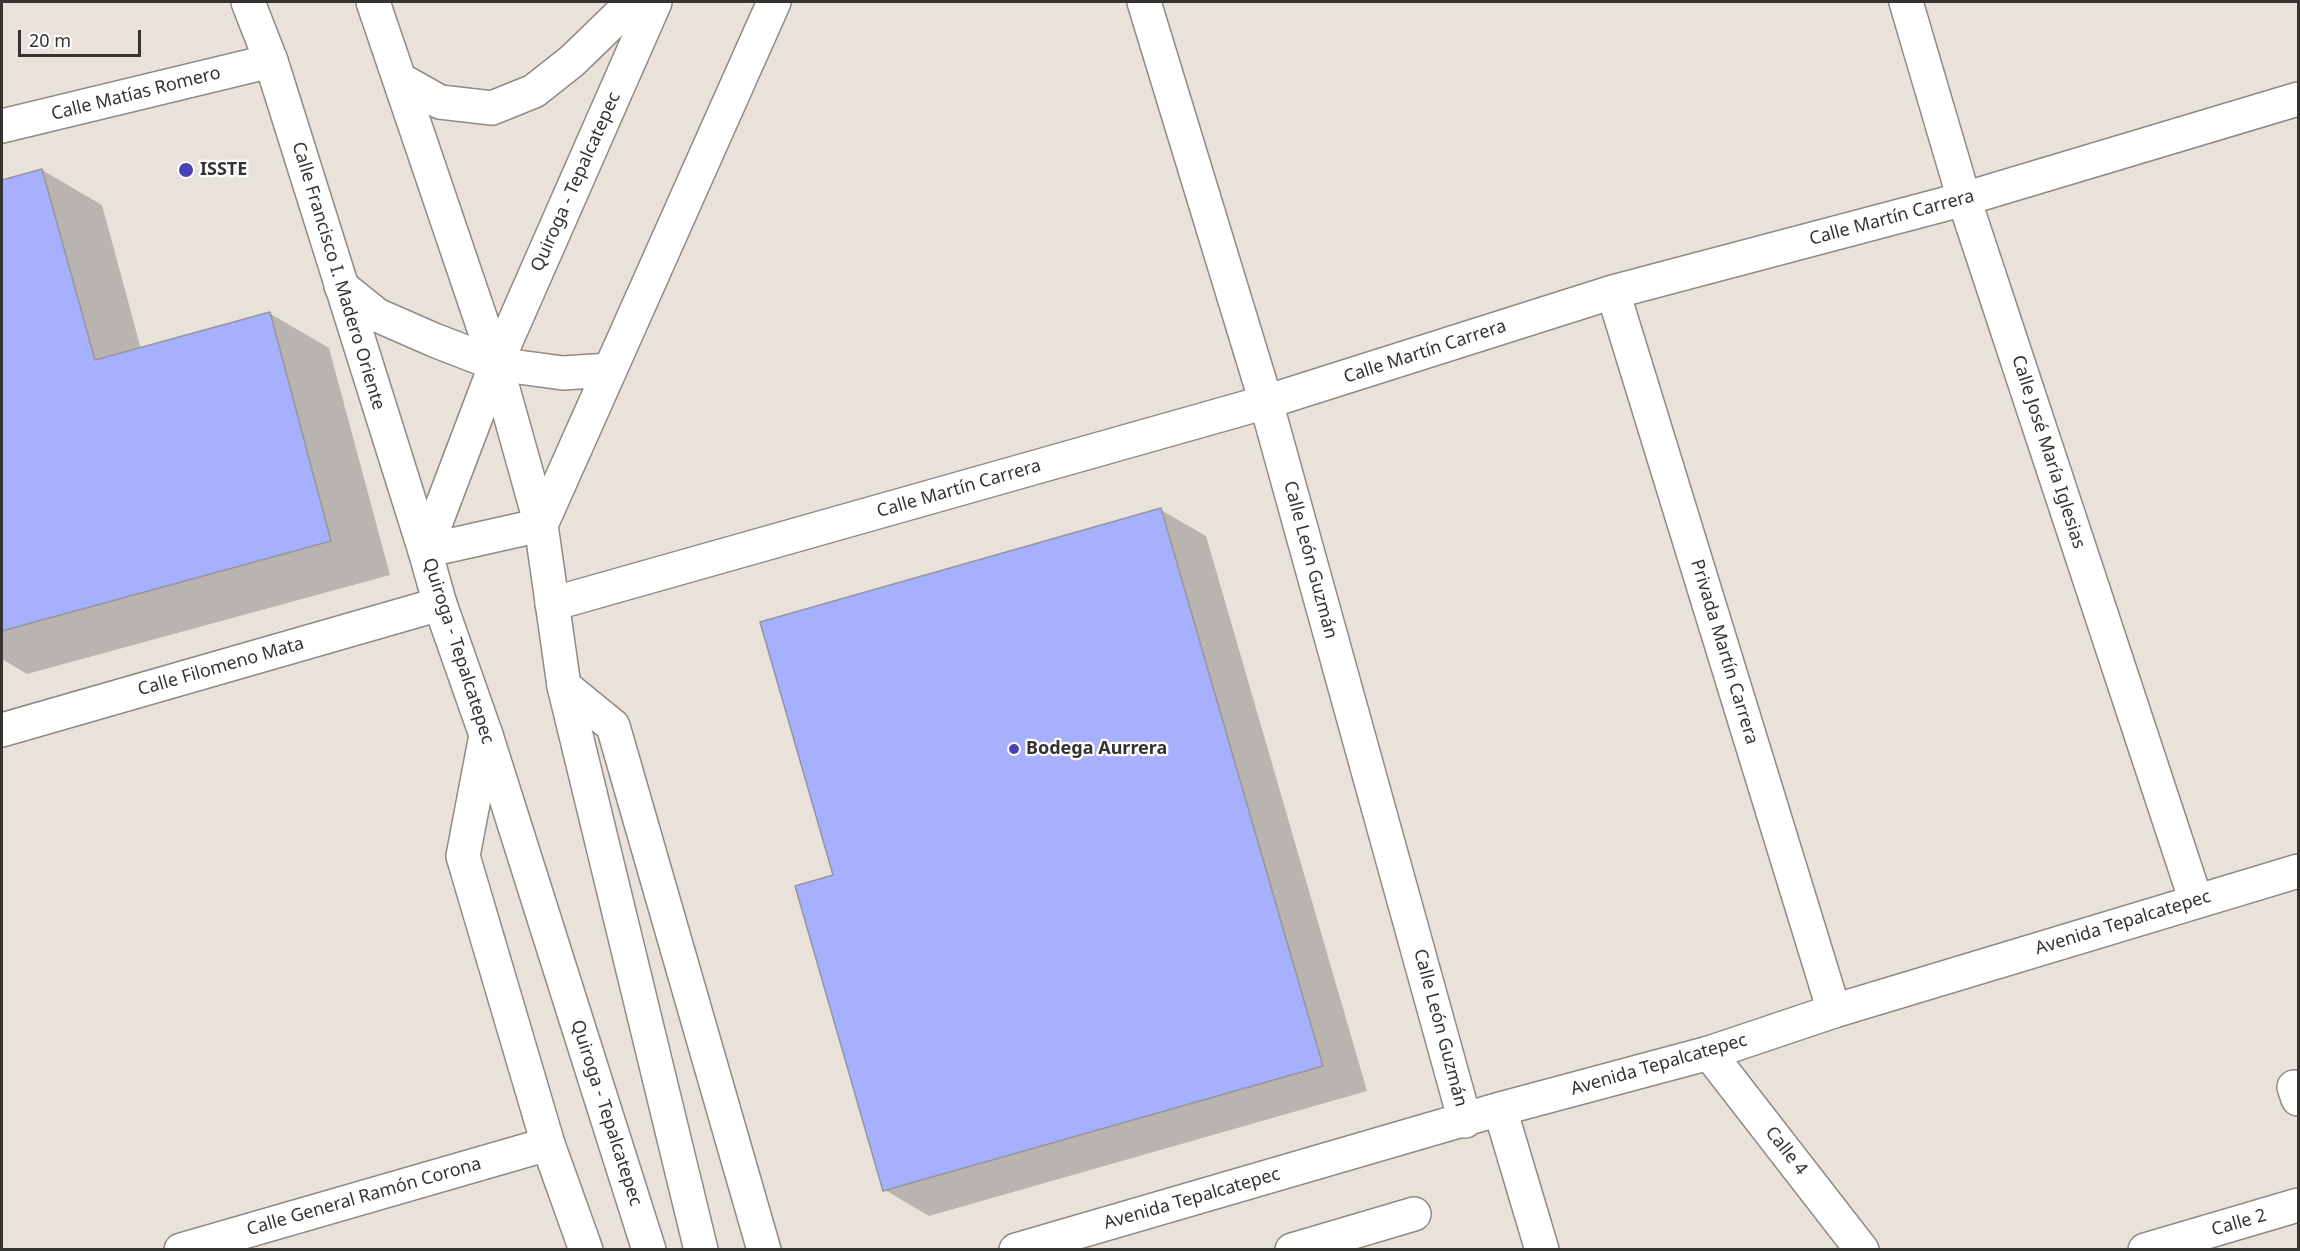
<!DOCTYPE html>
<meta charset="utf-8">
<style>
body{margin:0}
#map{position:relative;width:2300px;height:1251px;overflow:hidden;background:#e8e2db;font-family:"Noto Sans",sans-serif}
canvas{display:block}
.frame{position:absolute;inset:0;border:3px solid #353330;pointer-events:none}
.scale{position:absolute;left:18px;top:30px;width:123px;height:27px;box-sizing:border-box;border:3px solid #353330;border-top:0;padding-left:8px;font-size:18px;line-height:21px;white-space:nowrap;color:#353330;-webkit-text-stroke:4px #fff;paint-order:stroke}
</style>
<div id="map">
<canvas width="2300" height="1251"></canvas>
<div class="frame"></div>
<div class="scale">20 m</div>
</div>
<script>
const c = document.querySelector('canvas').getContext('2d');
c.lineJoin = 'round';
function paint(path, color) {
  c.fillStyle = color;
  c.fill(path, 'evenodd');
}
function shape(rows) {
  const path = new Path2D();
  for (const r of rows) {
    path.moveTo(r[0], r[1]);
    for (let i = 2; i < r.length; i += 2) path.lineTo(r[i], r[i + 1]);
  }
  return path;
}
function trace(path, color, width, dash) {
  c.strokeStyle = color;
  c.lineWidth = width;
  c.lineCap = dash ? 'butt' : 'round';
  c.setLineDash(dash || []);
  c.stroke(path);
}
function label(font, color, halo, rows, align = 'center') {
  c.font = font + ' "Noto Sans",sans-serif';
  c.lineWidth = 4.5;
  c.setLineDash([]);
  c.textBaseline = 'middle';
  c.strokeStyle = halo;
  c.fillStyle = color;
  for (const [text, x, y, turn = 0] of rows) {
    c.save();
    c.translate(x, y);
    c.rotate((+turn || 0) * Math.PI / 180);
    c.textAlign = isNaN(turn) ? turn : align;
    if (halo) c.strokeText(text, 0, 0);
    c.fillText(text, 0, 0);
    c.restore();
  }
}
paint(shape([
 [42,170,102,205,141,349,269,313,329,348,390,575,27,674,2,659,2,181],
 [1161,510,1206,536,1367,1091,929,1216,885,1190,835,876]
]), '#0003');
const building = shape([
 [42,169,95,360,270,312,331,541,2,631,2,180,42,169],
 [1161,508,1323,1066,883,1191,795,886,833,875,760,622,1161,508]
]);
paint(building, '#a7b0fe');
trace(building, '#94959d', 1.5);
const pedestrian = shape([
 [1709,1053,1862,1250],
 [2294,1087,2298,1099],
 [2145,1250,2298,1205]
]);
const minor = shape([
 [1144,2,1266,402,1465,1121],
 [1906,2,1964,199,2196,901],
 [2,126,271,61],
 [1613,292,1834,1011],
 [552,604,1266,402,1613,292,1964,199,2298,99],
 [2,730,440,604],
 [1500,1109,1542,1250],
 [181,1250,548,1144],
 [1016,1250,1500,1109,1709,1053,1834,1011,2298,871],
 [1292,1250,1414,1214]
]);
const tertiary = shape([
 [564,686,613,726,764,1250],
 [486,735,463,856,548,1144,586,1250]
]);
const secondary = shape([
 [248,2,271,61,425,551],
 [373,2,496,364,541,525]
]);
const primary = shape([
 [401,80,440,102,492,108,534,91,572,61,633,2],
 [341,286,377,315,434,340,496,364,563,373,610,370],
 [425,551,541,525],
 [649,1250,486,735,440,604,425,551,496,364,655,2],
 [701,1250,564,686,541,525,774,2]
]);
trace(pedestrian, '#908a84', 36);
trace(minor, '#908a84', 36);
trace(tertiary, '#908a84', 36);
trace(secondary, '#908a84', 36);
trace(primary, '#908a84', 36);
trace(pedestrian, '#fff', 33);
trace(minor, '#fff', 33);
trace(tertiary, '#fff', 33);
trace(secondary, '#fff', 33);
trace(primary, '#fff', 33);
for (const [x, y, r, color] of [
 [186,170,8,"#4842b8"],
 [1014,749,6,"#4842b8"]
]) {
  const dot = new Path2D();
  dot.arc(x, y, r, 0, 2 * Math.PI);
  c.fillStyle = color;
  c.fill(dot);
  trace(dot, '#fff', 2);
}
label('18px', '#353330', '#fff', [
 ["Calle Matías Romero",136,94,-14],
 ["Quiroga - Tepalcatepec",576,182,-66],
 ["Calle Martín Carrera",1892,218,-15],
 ["Calle Francisco I. Madero Oriente",338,276,73],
 ["Calle Martín Carrera",1425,352,-18],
 ["Calle José María Iglesias",2048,452,72],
 ["Calle Martín Carrera",959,489,-16],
 ["Calle León Guzmán",1310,560,75],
 ["Quiroga - Tepalcatepec",458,651,72],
 ["Privada Martín Carrera",1724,652,73],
 ["Calle Filomeno Mata",221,667,-16],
 ["Avenida Tepalcatepec",2123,923,-17],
 ["Calle León Guzmán",1440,1028,75],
 ["Avenida Tepalcatepec",1659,1065,-16],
 ["Quiroga - Tepalcatepec",606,1113,72],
 ["Calle 4",1786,1151,52],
 ["Calle General Ramón Corona",364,1197,-16],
 ["Avenida Tepalcatepec",1192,1199,-16],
 ["Calle 2",2239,1223,-16]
]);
label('bold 18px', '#353330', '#fff', [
 ["ISSTE",200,170],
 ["Bodega Aurrera",1026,749]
], 'left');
</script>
